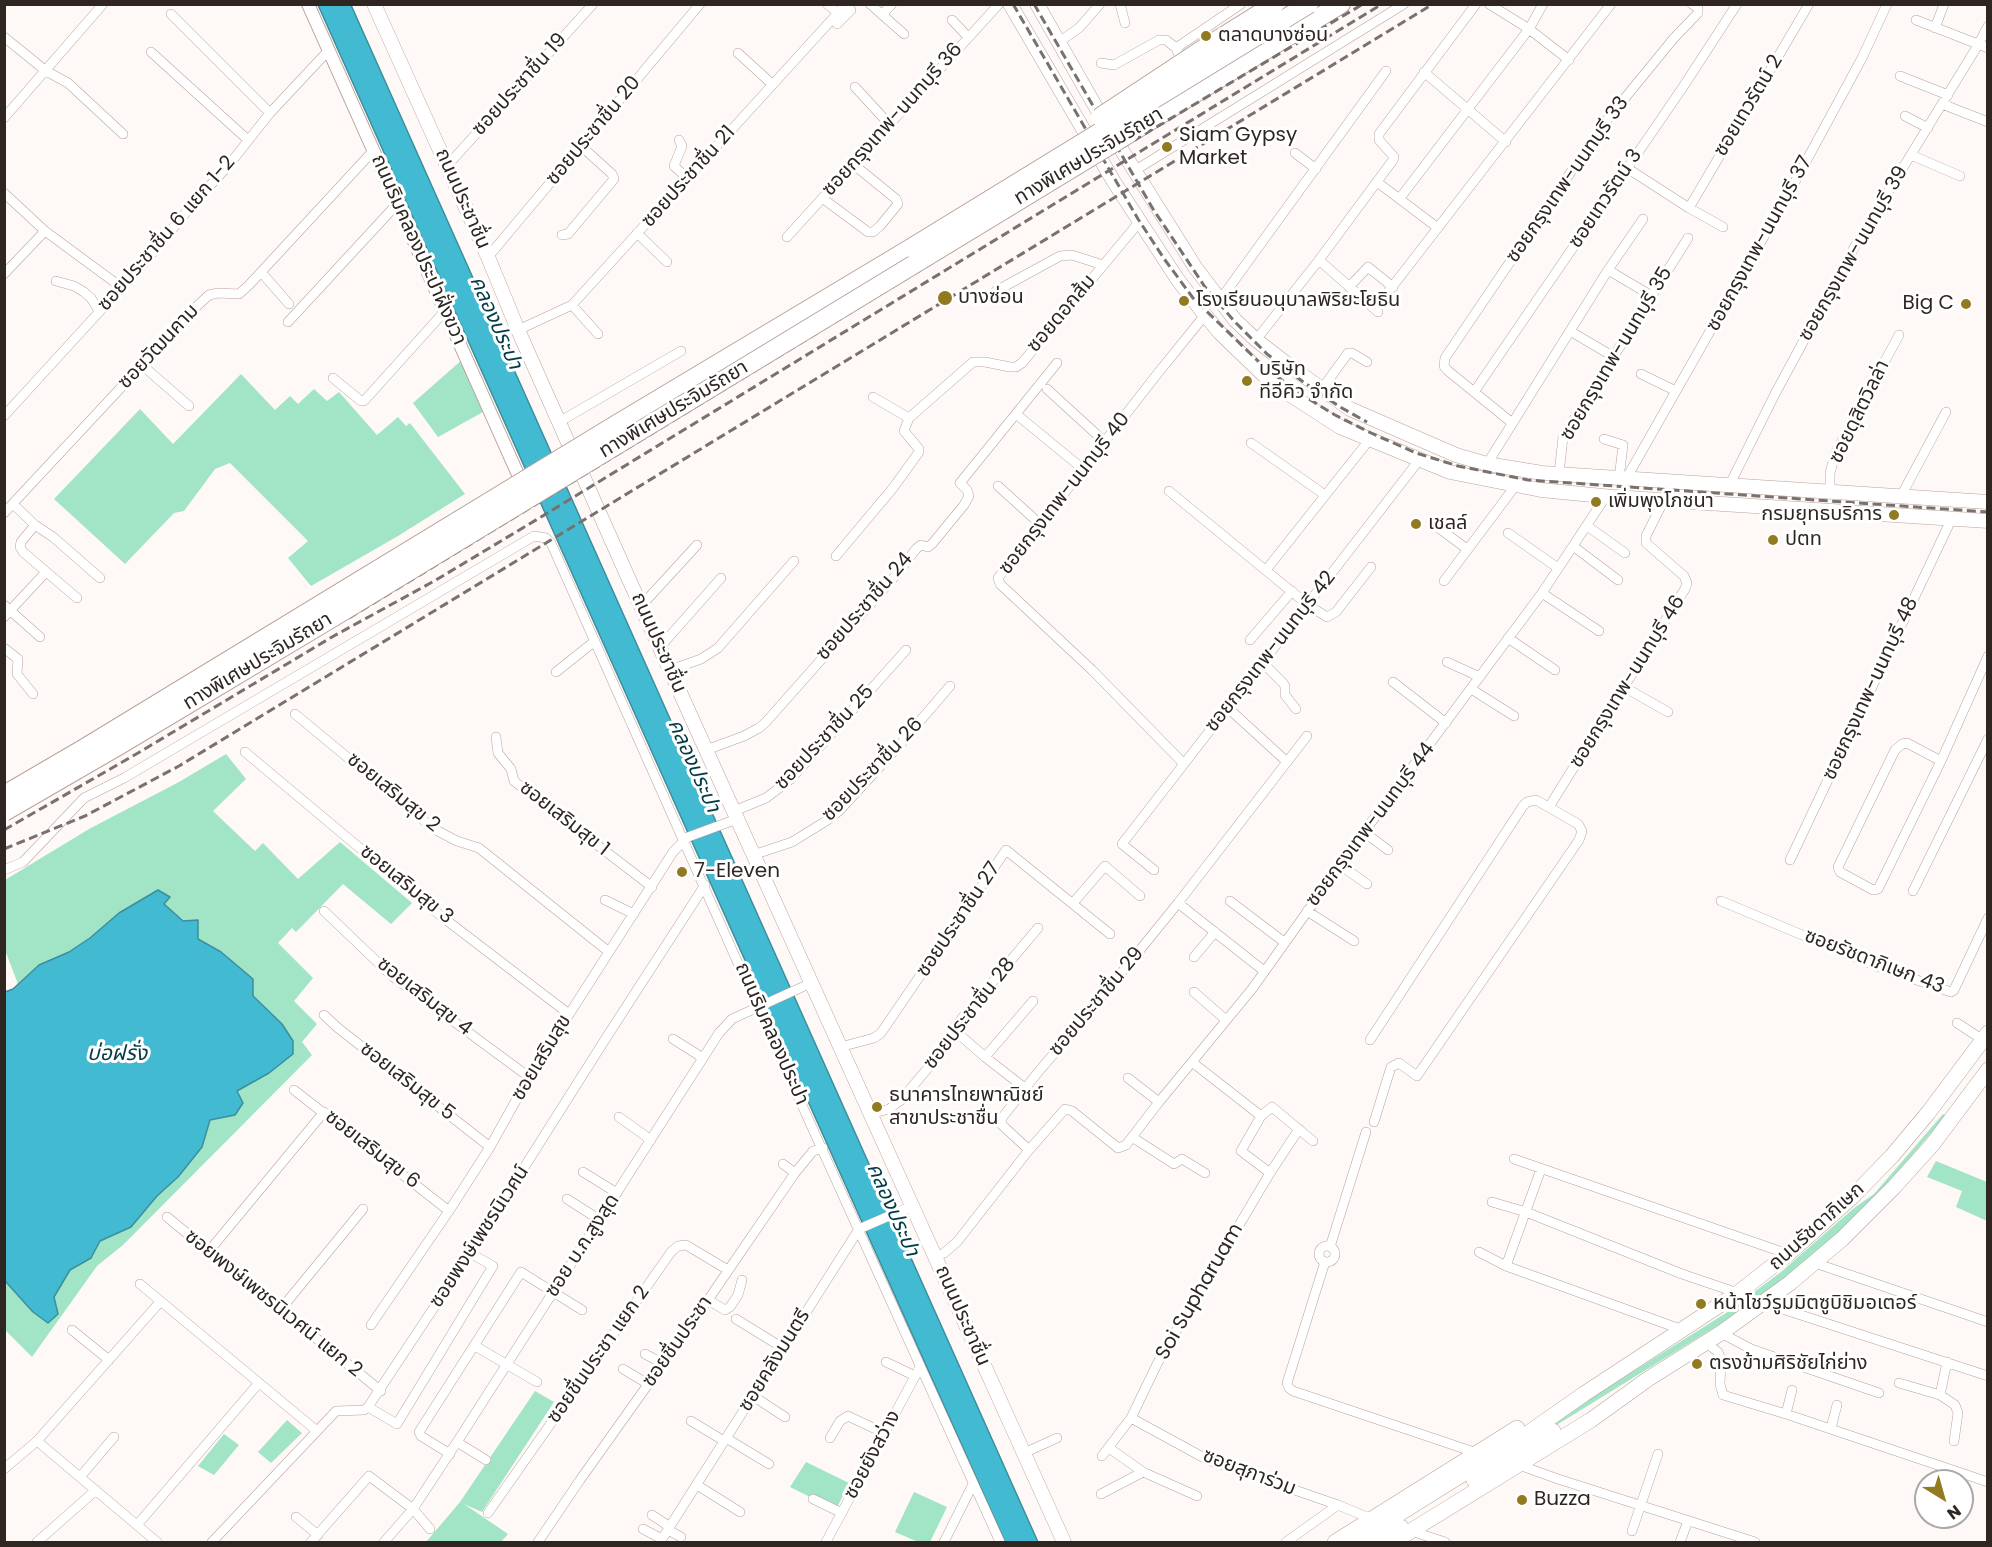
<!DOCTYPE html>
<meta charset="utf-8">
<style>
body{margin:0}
#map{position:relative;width:1992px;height:1547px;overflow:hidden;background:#fef9f7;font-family:Poppins,sans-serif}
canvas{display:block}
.frame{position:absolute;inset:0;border:6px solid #2f2622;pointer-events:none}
.north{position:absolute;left:1914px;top:1469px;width:60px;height:60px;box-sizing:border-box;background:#fff;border:2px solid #aca8a7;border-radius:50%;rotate:143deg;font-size:16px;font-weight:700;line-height:24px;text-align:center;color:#2f2622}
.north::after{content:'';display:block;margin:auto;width:21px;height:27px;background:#927a21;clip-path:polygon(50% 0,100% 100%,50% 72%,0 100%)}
</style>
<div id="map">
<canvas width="1992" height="1547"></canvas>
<div class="frame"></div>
<div class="north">N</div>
</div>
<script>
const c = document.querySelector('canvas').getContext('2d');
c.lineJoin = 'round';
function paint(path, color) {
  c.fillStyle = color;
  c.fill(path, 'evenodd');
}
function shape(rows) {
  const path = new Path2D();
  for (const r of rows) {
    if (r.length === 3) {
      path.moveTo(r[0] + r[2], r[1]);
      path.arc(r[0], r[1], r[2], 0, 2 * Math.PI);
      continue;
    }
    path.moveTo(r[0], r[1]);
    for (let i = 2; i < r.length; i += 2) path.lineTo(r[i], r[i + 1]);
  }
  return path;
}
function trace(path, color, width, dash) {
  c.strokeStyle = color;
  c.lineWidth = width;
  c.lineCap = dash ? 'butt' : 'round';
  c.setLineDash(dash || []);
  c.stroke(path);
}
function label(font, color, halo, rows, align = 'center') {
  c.font = font + ' Poppins,"Noto Sans Thai",sans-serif';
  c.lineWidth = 6;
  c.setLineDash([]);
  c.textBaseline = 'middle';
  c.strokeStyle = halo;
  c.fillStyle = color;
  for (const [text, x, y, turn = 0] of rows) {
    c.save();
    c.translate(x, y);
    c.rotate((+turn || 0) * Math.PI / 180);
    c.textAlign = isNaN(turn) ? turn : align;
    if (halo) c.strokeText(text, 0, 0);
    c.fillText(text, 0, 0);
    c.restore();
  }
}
paint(shape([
 [464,358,483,412,438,437,413,403],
 [241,374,275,410,290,396,298,404,314,389,327,401,339,392,377,435,398,417,406,426,410,423,465,494,398,536,311,586,288,558,308,541,230,463,215,469,184,511,174,513,125,564,54,499,140,409,173,444],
 [226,754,246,779,213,811,255,851,263,843,298,879,340,842,412,903,391,924,343,884,296,932,292,928,278,943,313,978,294,1001,317,1024,302,1042,312,1055,123,1245,97,1266,32,1357,5,1330,4,1281,33,1312,48,1323,54,1297,70,1270,91,1258,100,1241,131,1227,157,1196,178,1177,202,1147,210,1120,237,1091,269,1073,293,1041,282,1024,253,996,221,952,198,939,198,920,183,921,164,904,170,897,90,938,69,952,37,966,18,984,5,950,5,880,89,829,179,782],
 [1943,1114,1946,1115,1895,1176,1865,1207,1817,1253,1779,1283,1738,1313,1521,1447,1562,1416,1726,1313,1781,1272,1854,1208,1874,1194],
 [1936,1161,1987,1182,1987,1221,1956,1207,1962,1191,1927,1177],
 [535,1391,554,1402,482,1512,464,1504,508,1534,501,1542,426,1542,460,1502],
 [287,1420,302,1433,271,1463,258,1452],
 [224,1434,239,1445,214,1475,198,1466],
 [806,1462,849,1483,836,1510,790,1487],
 [914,1492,947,1507,930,1542,918,1542,895,1532]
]), '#a2e4c6');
const water = shape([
 [318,5,351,5,1038,1542,1005,1542,318,5],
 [158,890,170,897,164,904,183,921,198,920,198,939,221,952,253,979,253,996,282,1024,293,1041,293,1054,269,1073,237,1091,243,1103,235,1115,210,1120,202,1147,178,1177,157,1196,131,1227,100,1241,91,1258,70,1270,54,1297,58,1314,48,1323,33,1312,5,1281,5,992,13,989,39,965,69,952,90,938,119,913,158,890]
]);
paint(water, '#42bad1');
trace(water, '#3c8e9c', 1.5);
const minor = shape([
 [827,4,838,13],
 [870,4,904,34],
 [1120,4,1125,23],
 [1489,4,1529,29,1569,60],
 [171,14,270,113],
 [882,15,892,4],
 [952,20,968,37],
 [1916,20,1988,48],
 [837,24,851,10],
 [1935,28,1944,4],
 [4,37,46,71,68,83,123,134],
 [1059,42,1079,28,1100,4],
 [151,52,248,140],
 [738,53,772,84],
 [1101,63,1114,65,1159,40,1166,40,1176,48],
 [1183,65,1176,48,1241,4],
 [1424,72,1506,142],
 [1900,76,1948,95],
 [855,87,889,124],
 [1942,104,1988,122],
 [1905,116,1928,128],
 [4,118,103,4],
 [679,140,682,146,674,166,687,178],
 [1295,153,1316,169],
 [1911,155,1960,176],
 [447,166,593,4],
 [1627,168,1689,208,1723,227],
 [1134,171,1404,4],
 [1377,182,1438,228],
 [4,193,45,231,121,287],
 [822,198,868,232,873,232,880,226,898,204,896,199,853,164],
 [1400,198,1529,29,1543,4],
 [1689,208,1809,4],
 [637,233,667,262],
 [562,235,568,234,614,179,612,174,581,146],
 [787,237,999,4],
 [488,257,700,4],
 [1319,260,1378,312],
 [1608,270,1652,296],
 [261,272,289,304],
 [4,274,45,231],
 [56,281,74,286,84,292,91,298,99,311],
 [1349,287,1368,267,1393,287],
 [996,291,1060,256,1072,255,1103,265],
 [1220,300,1386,71],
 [572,305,598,334],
 [1375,309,1611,4],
 [288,322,397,204],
 [518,330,572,305,846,4],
 [1570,331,1614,357],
 [1256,340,1319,260,1393,160,1394,157,1379,140,1379,134,1476,4],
 [142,365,189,406],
 [1641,374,1676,391],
 [333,378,361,401,364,401,445,311],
 [1047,389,1105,442],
 [1322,389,1348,353,1352,353,1367,362],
 [1474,392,1683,87,1737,4],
 [873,397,909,418],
 [1016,414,1083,469],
 [4,416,143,264,193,204,228,166,270,113,328,51],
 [559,422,681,351],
 [1511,422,1447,370,1444,366,1445,358,1602,126,1674,38,1698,13,1698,8,1692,4],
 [1604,439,1623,445,1619,479],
 [1251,443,1325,495],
 [1487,464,1608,270,1643,219],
 [1559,474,1563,437,1688,238],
 [1626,479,1796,180,1862,58,1887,4],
 [998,486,1040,524],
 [1729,486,1776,392,1855,246,1978,45,1988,26],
 [1169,491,1308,605,1327,617,1336,612,1371,567],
 [1830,491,1830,473,1835,454,1899,335],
 [1901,496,1946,412],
 [13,504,35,525,21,542,20,547,23,552,77,598],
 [4,513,198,305,209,295,218,293,239,294,249,285,373,151],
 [35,525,53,537,100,578],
 [1587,526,1625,553],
 [1440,529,1467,549],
 [1508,533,1558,568],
 [1573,546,1618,580],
 [836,556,893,488,919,452,919,449,904,431,909,418,973,362,985,362,1010,367,1016,367,1022,363,1140,221],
 [1266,570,1370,439],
 [1444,581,1516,485],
 [1542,593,1599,631],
 [4,605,40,637],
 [641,606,697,545],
 [4,617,46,572],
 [1508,638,1555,670],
 [1250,640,1292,591],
 [660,647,721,578],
 [4,648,18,659,17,674,33,694],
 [1447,662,1480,677],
 [1263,663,1283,683,1285,686,1285,695,1296,709],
 [670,670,701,659,718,648,794,561],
 [556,672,595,641],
 [1393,682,1446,723],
 [1624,687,1668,712],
 [1471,689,1514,716],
 [1228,708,1286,761],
 [295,714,434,829,457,841,479,848,609,952],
 [496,737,498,753,511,769,514,781,652,887],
 [706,750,744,736,759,728,766,722,897,574,916,549,921,545,928,547,932,544,964,505,969,496,967,490,960,483,1057,363],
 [245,752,441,916,569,1014],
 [1941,761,1907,743,1902,744,1895,750,1838,867,1840,872,1873,890,1878,889,1941,761,1988,656],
 [1184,764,1092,670,1000,584,998,578,1158,373,1205,315],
 [1549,807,1685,589,1687,583,1684,576,1646,543,1646,536,1664,500],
 [734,811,766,798,791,779,906,650],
 [1364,832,1388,850],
 [753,855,792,842,826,821,839,811,896,749,950,686],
 [1790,860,1952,518],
 [1340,865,1367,884],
 [4,870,23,862,84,798,124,778,534,536,546,538,551,543,757,1006,1000,1542],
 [1154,870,1122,844,1420,459],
 [1913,891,1988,739],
 [605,900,634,914],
 [1230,901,1284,942],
 [1721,901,1874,965,1951,992,1954,990,1988,918],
 [1073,903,1105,866,1140,896],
 [1178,903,1264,971],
 [324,911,392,976,529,1077],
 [1307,911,1354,941],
 [1194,957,1215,932],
 [1194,992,1226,1020],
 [324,1015,338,1028,490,1147],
 [1957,1023,1977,1036],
 [953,1029,985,1057,1026,1089],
 [673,1039,703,1058],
 [1370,1040,1523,806,1527,802,1536,800,1578,824,1582,831,1579,840,1417,1076,1399,1063,1391,1067,1374,1122],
 [840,1047,874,1038,881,1033,1006,850,1110,934],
 [985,1057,1033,1001],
 [1192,1062,1261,1116,1241,1151,1270,1173],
 [1128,1078,1159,1102],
 [294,1090,449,1211],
 [870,1114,889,1109,901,1100,944,1049,953,1029,1038,928],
 [1261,1116,1272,1107,1313,1141],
 [619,1117,651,1140],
 [1132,1137,1174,1164,1182,1159,1205,1173],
 [1029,1150,1065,1109,1072,1111,1118,1148,1126,1145,1159,1102,1252,989,1364,832,1542,593,1606,496],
 [1514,1159,1788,1254],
 [783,1164,795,1173],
 [583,1172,617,1193],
 [567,1199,600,1220],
 [1492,1202,1526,1212,1682,1274,1738,1293],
 [167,1217,381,1391],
 [1327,1254,8],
 [1330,1247,1366,1132],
 [209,1251,324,1112],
 [1479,1252,1506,1266,1683,1330],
 [935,1257,944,1253,957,1242,1029,1150,1002,1125,1001,1119,1039,1071,1088,1014,1178,903,1307,736],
 [1325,1262,1287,1383,1289,1388,1293,1391,1477,1453],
 [1815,1263,1988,1322],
 [1506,1266,1541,1169],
 [140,1284,317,1431],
 [708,1300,725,1310,730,1307,738,1295,742,1280],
 [1764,1303,1988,1376],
 [281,1309,363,1209],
 [736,1319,783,1348],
 [371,1325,449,1211,490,1147,529,1077,673,852,688,837,737,819],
 [72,1330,109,1360],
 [1721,1333,1751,1349,1879,1393],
 [1706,1343,1718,1352,1721,1360,1720,1384,1723,1395,1786,1414,1988,1482],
 [475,1346,537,1382],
 [645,1354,662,1363],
 [886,1362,915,1376],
 [1947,1362,1940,1395,1955,1405,1958,1413,1954,1441],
 [623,1369,648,1384],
 [1899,1383,1940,1395],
 [753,1396,785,1417],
 [368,1407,397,1424,493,1266,470,1253],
 [1786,1414,1792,1390],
 [1131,1418,1208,1460,1338,1505,1372,1519],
 [691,1421,724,1441],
 [1831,1428,1837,1405],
 [726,1438,769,1464],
 [830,1438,840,1421,848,1416,884,1433],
 [37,1441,160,1302],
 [457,1442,486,1460],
 [1024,1453,1057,1438],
 [450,1454,421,1436,419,1432,521,1272,582,1310],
 [1102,1456,1131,1418,1159,1360,1270,1173,1299,1129],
 [1519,1465,1558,1479,1755,1542],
 [4,1469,37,1441,157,1542],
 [1143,1472,1197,1496],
 [80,1477,114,1437],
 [697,1485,740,1512],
 [1101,1494,1143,1472,1109,1448],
 [813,1499,842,1513],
 [488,1513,671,1252,678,1246,686,1245,728,1270],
 [652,1515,670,1527],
 [296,1517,318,1535],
 [137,1525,258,1384],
 [643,1529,662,1539],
 [668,1530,681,1537],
 [1411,1531,1445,1542],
 [1632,1531,1658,1454],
 [37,1542,96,1490],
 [212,1542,336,1411,364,1410,368,1407,470,1253,606,1038,705,885],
 [311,1542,369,1476,413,1509,430,1529],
 [384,1542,413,1509,457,1442,719,1033,732,1019,811,983],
 [538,1542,580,1480,708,1300,795,1173,813,1151,823,1148],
 [660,1542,859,1229,912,1206],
 [826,1542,920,1367],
 [944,1542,973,1484],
 [1286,1542,1338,1505],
 [1680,1542,1688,1521]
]);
const tertiary = shape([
 [308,4,524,488]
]);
const secondary = shape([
 [374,4,488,257,518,330,627,575,1064,1542],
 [1010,4,1114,182,1178,280,1205,315,1220,333,1272,383,1340,427,1450,472,1541,490,1613,497,1988,521],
 [1037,4,1106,125,1195,267,1235,320,1256,340,1287,364,1350,409,1456,455,1487,464,1542,473,1988,502]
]);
const primary = shape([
 [1474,1480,1553,1431],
 [1335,1542,1517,1428],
 [1354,1542,1524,1436,1584,1394,1738,1293,1788,1254,1852,1197,1892,1156,1928,1113,1988,1033],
 [1376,1542,1401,1527],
 [1393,1542,1591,1420,1648,1379,1721,1333,1790,1283,1842,1239,1894,1187,1932,1145,1988,1070]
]);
const motorway = shape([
 [1130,133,1341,4],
 [617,424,911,248]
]);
trace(minor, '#b9a299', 10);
trace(tertiary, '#b9a299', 14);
trace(secondary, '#b9a299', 15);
trace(primary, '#b9a299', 16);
trace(motorway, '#b9a299', 20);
trace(minor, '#fff', 9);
trace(tertiary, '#fff', 12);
trace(secondary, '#fff', 14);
trace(primary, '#fff', 15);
trace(motorway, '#fff', 18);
trace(shape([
 [1013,4,1138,219,1165,260,1193,298,1261,364,1296,391,1335,415,1371,433,1416,453,1458,466,1528,480,1988,512],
 [1034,4,1153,209,1205,287,1235,322,1267,354,1302,381,1340,407,1367,422],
 [349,618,1101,160,1363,4],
 [4,811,110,757,197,708],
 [4,830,138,753,332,637,436,580,541,517,1382,4],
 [4,849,85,816,179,766,1433,4]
]), '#79716e', 3, [9, 4.5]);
const motorwayBridge = shape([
 [1100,117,1203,49,1275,4],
 [911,248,1309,4],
 [4,795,83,749,617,424],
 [4,812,118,746,332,618,1130,133]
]);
trace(motorwayBridge, '#b9a299', 20, []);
trace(motorwayBridge, '#fff', 18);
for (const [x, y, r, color] of [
 [1206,36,6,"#927a21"],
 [1167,147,6,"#927a21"],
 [945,298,8,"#927a21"],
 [1184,301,6,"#927a21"],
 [1966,304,6,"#927a21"],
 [1247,381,6,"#927a21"],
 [1596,502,6,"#927a21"],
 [1894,515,6,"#927a21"],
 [1416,524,6,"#927a21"],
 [1773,540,6,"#927a21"],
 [682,872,6,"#927a21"],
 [877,1107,6,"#927a21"],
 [1701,1304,6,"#927a21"],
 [1697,1364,6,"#927a21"],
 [1522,1500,6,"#927a21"]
]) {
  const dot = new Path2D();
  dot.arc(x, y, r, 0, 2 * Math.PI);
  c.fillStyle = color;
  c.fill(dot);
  trace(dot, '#fff', 2);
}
label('20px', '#2f2622', '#fff', [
 ["ตลาดบางซ่อน",1218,36],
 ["Siam Gypsy",1179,136],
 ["Market",1179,159],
 ["บางซ่อน",958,298],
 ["โรงเรียนอนุบาลพิริยะโยธิน",1196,301],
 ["Big C",1954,304,"right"],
 ["บริษัท",1259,370],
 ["ทีอีคิว จำกัด",1259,393],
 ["เพิ่มพุงโภชนา",1608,502],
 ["กรมยุทธบริการ",1882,515,"right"],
 ["เชลล์",1428,524],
 ["ปตท",1785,540],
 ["7-Eleven",694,872],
 ["ธนาคารไทยพาณิชย์",889,1096],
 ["สาขาประชาชื่น",889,1119],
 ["หน้าโชว์รูมมิตซูบิชิมอเตอร์",1713,1304],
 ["ตรงข้ามศิริชัยไก่ย่าง",1709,1364],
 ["Buzza",1534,1500]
], 'left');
label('20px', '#2f2622', '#fff', [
 ["ซอยประชาชื่น 19",520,85,-48],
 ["ซอยเทวรัตน์ 2",1749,106,-59],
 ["ซอยกรุงเทพ-นนทบุรี 36",893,120,-48],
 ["ซอยประชาชื่น 20",594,131,-50],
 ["ทางพิเศษประจิมรัถยา",1089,157,-31],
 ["ซอยประชาชื่น 21",689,177,-48],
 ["ซอยกรุงเทพ-นนทบุรี 33",1568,180,-55],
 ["ถนนประชาชื่น",462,199,66],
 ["ซอยเทวรัตน์ 3",1606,199,-56],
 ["ซอยประชาชื่น 6 แยก 1-2",167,234,-49],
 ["ซอยกรุงเทพ-นนทบุรี 37",1760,244,-61],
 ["ถนนริมคลองประปาฝั่งขวา",418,250,66],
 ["ซอยกรุงเทพ-นนทบุรี 39",1854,254,-60],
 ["ซอยดอกส้ม",1062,314,-50],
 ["ซอยวัฒนคาม",159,347,-47],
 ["ซอยกรุงเทพ-นนทบุรี 35",1617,354,-59],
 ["ทางพิเศษประจิมรัถยา",674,410,-31],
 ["ซอยดุสิตวิลล่า",1860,412,-64],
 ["ซอยกรุงเทพ-นนทบุรี 40",1065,494,-52],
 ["ซอยประชาชื่น 24",865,607,-49],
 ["ถนนประชาชื่น",658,643,66],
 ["ซอยกรุงเทพ-นนทบุรี 42",1271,652,-52],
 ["ทางพิเศษประจิมรัถยา",258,662,-31],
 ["ซอยกรุงเทพ-นนทบุรี 46",1628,682,-58],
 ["ซอยกรุงเทพ-นนทบุรี 48",1871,689,-65],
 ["ซอยประชาชื่น 25",825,738,-47],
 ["ซอยประชาชื่น 26",873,770,-46],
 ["ซอยเสริมสุข 2",393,793,39],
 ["ซอยเสริมสุข 1",564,819,38],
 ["ซอยกรุงเทพ-นนทบุรี 44",1371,825,-53],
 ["ซอยเสริมสุข 3",406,885,39],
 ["ซอยประชาชื่น 27",959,920,-56],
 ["ซอยรัชดาภิเษก 43",1874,962,21],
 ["ซอยเสริมสุข 4",424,997,38],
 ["ซอยประชาชื่น 29",1097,1002,-50],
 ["ซอยประชาชื่น 28",970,1014,-52],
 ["ถนนริมคลองประปา",771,1034,66],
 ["ซอยเสริมสุข",542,1058,-59],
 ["ซอยเสริมสุข 5",407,1082,38],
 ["ซอยเสริมสุข 6",372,1150,38],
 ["ถนนรัชดาภิเษก",1817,1227,-42],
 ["ซอยพงษ์เพชรนิเวศน์",480,1237,-57],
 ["ซอย บ.ก.สูงสุด",583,1246,-57],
 ["Soi Supharuam",1200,1292,-60],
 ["ซอยพงษ์เพชรนิเวศน์ แยก 2",273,1304,39],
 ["ถนนประชาชื่น",962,1316,66],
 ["ซอยชื่นประชา",678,1342,-55],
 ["ซอยชื่นประชา แยก 2",599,1355,-55],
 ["ซอยคลังมนตรี",775,1361,-58],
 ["ซอยยังสว่าง",873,1455,-62],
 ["ซอยสุภาร่วม",1249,1473,21]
]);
label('italic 21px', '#033c46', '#fff', [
 ["คลองประปา",495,323,66],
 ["คลองประปา",693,766,66],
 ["บ่อฝรั่ง",117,1055],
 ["คลองประปา",892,1210,66]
]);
</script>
